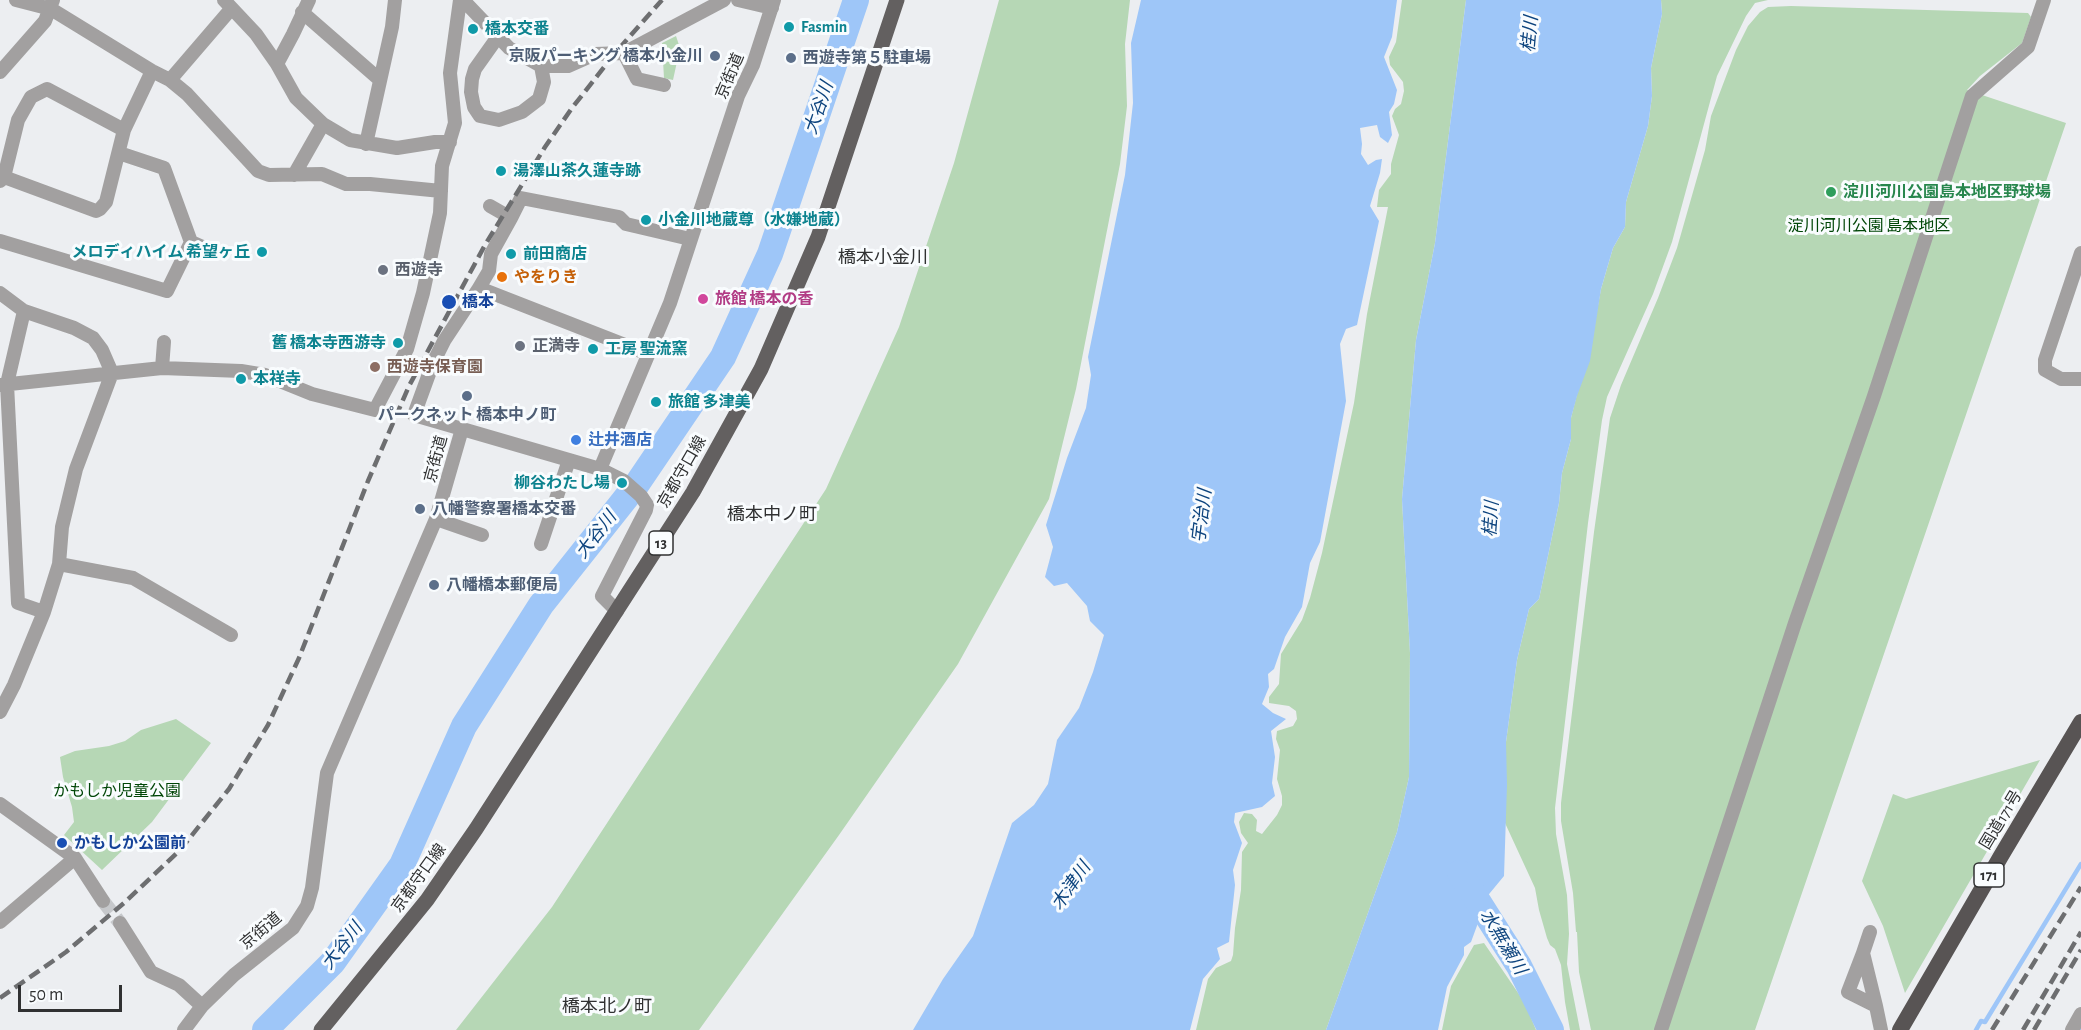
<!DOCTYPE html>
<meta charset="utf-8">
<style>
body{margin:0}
#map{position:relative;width:2081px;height:1030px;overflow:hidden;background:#eceef1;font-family:"Alegreya Sans",sans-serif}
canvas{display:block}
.scale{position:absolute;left:18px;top:985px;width:104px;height:27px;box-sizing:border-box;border:3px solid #303132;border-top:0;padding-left:8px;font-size:18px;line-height:21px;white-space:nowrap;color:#303132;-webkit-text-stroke:4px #f9fcfe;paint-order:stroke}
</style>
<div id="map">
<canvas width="2081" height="1030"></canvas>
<div class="scale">50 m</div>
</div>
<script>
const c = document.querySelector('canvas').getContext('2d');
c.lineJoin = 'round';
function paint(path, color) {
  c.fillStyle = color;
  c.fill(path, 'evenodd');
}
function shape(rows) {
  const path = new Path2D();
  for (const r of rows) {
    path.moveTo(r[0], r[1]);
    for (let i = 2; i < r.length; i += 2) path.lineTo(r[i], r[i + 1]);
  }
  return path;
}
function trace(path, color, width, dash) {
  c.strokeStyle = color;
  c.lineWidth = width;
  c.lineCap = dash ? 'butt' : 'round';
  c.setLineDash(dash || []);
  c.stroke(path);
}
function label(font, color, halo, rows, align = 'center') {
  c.font = font + ' "Alegreya Sans","Noto Sans JP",sans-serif';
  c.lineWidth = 6;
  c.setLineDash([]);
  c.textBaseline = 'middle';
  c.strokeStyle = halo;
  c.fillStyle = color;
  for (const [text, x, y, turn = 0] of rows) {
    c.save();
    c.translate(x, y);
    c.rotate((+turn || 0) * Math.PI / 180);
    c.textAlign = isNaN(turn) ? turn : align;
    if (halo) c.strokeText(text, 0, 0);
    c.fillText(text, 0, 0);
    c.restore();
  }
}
paint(shape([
 [999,0,1130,0,1125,44,1127,106,1120,164,1076,389,1049,499,958,664,839,835,699,1030,456,1030,552,907,826,489,899,327,954,163],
 [1402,0,1466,0,1435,243,1416,340,1402,499,1410,653,1409,777,1397,832,1326,1030,1196,1030,1208,979,1216,968,1231,961,1233,955,1235,928,1241,890,1242,852,1248,843,1241,833,1239,822,1244,813,1252,814,1257,820,1256,831,1262,834,1277,815,1282,805,1282,796,1277,779,1280,750,1276,739,1277,731,1293,726,1297,719,1296,711,1289,706,1269,703,1269,697,1279,684,1281,654,1302,620,1310,598,1322,553,1354,403,1367,314,1388,207,1377,207,1379,190,1391,174,1391,164,1399,135,1392,116,1395,109,1401,104,1404,91,1403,82,1390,65,1389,57,1396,42],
 [1661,0,1768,0,1755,3,1746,16,1717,76,1672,242,1653,294,1607,397,1602,420,1588,523,1555,808,1556,834,1567,895,1569,934,1567,964,1580,1030,1570,1030,1565,1002,1561,965,1555,949,1550,945,1547,938,1539,910,1535,888,1505,823,1506,742,1517,660,1529,609,1539,599,1559,503,1562,473,1571,439,1571,418,1595,322,1601,289,1613,248,1625,227,1626,202,1648,126,1652,96,1651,68,1662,14],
 [1791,6,2028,13,2031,17,2022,43,1980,76,1967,90,2066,123,1755,1030,1591,1030,1579,972,1577,932,1576,932,1573,893,1561,821,1561,803,1594,532,1610,418,1621,385,1658,298,1677,248,1705,150,1711,116,1736,50,1748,26,1760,12,1768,7],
 [676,36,680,48,673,80,664,78,662,43],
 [176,719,211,743,152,822,102,870,64,835,74,822,72,807,63,777,60,757,75,751,109,746,125,741,141,730],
 [2040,760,1905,993,1883,926,1862,881,1893,794,1906,799],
 [1484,943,1525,1003,1536,1030,1442,1030,1451,986,1474,945]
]), '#b6d7b5');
paint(shape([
 [1141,0,1397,0,1392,37,1384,57,1397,90,1394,104,1389,112,1392,135,1388,143,1380,137,1377,125,1360,128,1362,144,1361,154,1368,165,1376,160,1382,159,1380,173,1370,206,1379,221,1357,325,1346,329,1340,344,1346,401,1320,542,1310,563,1302,607,1285,637,1274,669,1268,674,1269,687,1262,704,1273,713,1286,719,1271,731,1275,757,1272,783,1275,796,1262,807,1235,813,1234,822,1242,843,1233,870,1235,885,1229,942,1217,948,1220,959,1203,979,1190,1030,913,1030,943,979,973,936,1012,823,1034,805,1048,784,1057,740,1079,708,1093,672,1104,635,1090,621,1087,606,1067,583,1054,586,1045,577,1053,547,1046,525,1067,458,1086,408,1091,375,1088,357,1125,175,1133,103,1131,43],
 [1466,0,1661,0,1662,14,1651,68,1652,96,1648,126,1626,202,1625,227,1613,248,1601,289,1590,361,1577,396,1571,418,1571,439,1562,473,1559,503,1539,599,1529,609,1517,660,1506,742,1507,785,1504,876,1485,899,1478,900,1478,923,1471,942,1464,947,1464,955,1447,987,1438,1030,1326,1030,1397,832,1409,777,1410,653,1402,499,1416,340,1435,243]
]), '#9ec6f8');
trace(shape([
 [1976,1030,1981,1021,1985,1022,2081,864],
 [2080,1030,2081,1029]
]), '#9ec6f8', 4.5);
trace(shape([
 [1460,873,1519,966,1551,1030],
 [265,1030,333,962,402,865,464,726,541,605,637,484,723,357,770,254,856,0]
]), '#9ec6f8', 26);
trace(shape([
 [103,901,120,923]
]), '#c6c8cb', 14, [14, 7]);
trace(shape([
 [16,0,51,9,152,71,170,80,231,9],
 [224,0,256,34,277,64,296,98,323,124,350,140,397,148,435,142,450,142],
 [463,0,509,48,541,66,544,82,539,99,522,112,499,120,480,116,474,107,471,92,472,79,475,69,497,38],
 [738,0,772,8],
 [302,12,380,80],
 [624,53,637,79,664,85],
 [277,64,293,34,309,0],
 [541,66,568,66,595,54,624,53,724,0],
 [0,72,45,21,53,0],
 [170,80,187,94,258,171,269,175,322,174,346,184,370,184,441,191],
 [366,144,392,27,395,0],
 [294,175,323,124],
 [4,177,18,120,31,97,47,89,124,130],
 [0,181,4,177,96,211,100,209,106,202,124,130,152,71],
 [490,206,511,218,491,254,489,271,479,288,648,354],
 [511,218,521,198,619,217,626,224,690,239],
 [0,241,167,291,191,242,164,168,119,153],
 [191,242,216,253],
 [2081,253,2045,360,2045,370,2061,379,2081,379],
 [479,288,444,341,433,363,414,415,600,469,624,481,641,496,647,505,646,510,602,596,617,611],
 [0,293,24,311,74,328,93,338,102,350,112,373,76,469,62,527,59,564,44,612,14,685,0,712],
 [24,311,7,384,18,603,44,612],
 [162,368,164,342],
 [0,385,162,368,241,371,265,375,312,394,375,410,407,349,423,293,440,213,442,166,455,123,450,73,460,0],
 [600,469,670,303,738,96,753,65,774,0],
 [436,519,482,535],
 [541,544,569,460],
 [59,564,133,578,231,635],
 [0,804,75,858,103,901],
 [0,922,75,858],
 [120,923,151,972,179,985,202,1006],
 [1863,953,1876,1006,1848,992,1863,953],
 [1863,953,1870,932],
 [1876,1006,1881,1030],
 [184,1030,202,1006,234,975,293,928,307,906,312,888,327,773,436,519,462,429],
 [1661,1030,1795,623,1874,396,1972,96,2028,47,2044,0],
 [2072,1030,2081,1014]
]), '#a2a0a0', 14);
trace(shape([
 [321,1030,427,900,476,829,693,492,761,369,818,237,897,0]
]), '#636060', 15);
trace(shape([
 [1900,1030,2001,856,2081,722]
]), '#585454', 16);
trace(shape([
 [0,998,66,952,124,903,180,850,229,789,268,725,299,658,368,481,409,386,485,245,545,147,572,108,616,52,662,0],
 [1992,1030,2081,887],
 [2023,1030,2081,932],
 [2034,1030,2081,950]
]), '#6d6e70', 4.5, [12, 6]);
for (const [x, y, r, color] of [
 [789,27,6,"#0f9aa8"],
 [473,29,6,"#0f9aa8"],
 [715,56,6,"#5c6f8a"],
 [791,58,6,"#5c6f8a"],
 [501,171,6,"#0f9aa8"],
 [1831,192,6,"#2e9e5b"],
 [646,220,6,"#0f9aa8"],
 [262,252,6,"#0f9aa8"],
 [511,254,6,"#0f9aa8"],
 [383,270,6,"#6b7280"],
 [502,277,6,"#e8710a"],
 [703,299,6,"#d1479c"],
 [449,302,8,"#1a4fb4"],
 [398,343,6,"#0f9aa8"],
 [520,346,6,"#6b7280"],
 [593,349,6,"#0f9aa8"],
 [375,367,6,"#8d6e63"],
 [241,379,6,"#0f9aa8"],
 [467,396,6,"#5c6f8a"],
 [656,402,6,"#0f9aa8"],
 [576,440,6,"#3f7fe0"],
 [622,483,6,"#0f9aa8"],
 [420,509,6,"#5c6f8a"],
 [434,585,6,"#5c6f8a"],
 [62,843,6,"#1a4fb4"]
]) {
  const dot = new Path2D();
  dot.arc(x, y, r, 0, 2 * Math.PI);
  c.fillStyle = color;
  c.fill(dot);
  trace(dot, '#f9fcfe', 2);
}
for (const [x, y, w] of [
 [661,543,24],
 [1989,875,30]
]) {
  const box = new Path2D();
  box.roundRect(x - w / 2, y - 12, w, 24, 4.5);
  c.fillStyle = '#f9fcfe';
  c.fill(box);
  trace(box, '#303132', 1.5);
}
label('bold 15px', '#303132', null, [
 ["13",661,543],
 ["171",1989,875]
]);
label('bold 16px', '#0d838f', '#f9fcfe', [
 ["Fasmin",801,27],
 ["橋本交番",485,29],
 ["湯澤山茶久蓮寺跡",513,171],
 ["小金川地蔵尊（水嫌地蔵）",658,220],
 ["メロディハイム 希望ヶ丘",250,252,"right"],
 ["前田商店",523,254],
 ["舊 橋本寺西游寺",386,343,"right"],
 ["工房 聖流窯",605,349],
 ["本祥寺",253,379],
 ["旅館 多津美",668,402],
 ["柳谷わたし場",610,483,"right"]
], 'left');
label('bold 16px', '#4e5e75', '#f9fcfe', [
 ["京阪パーキング 橋本小金川",703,56,"right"],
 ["西遊寺第５駐車場",803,58],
 ["パークネット 橋本中ノ町",467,415,"center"],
 ["八幡警察署橋本交番",432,509],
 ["八幡橋本郵便局",446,585]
], 'left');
label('16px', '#303132', '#f9fcfe', [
 ["京街道",730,76,-67],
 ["京街道",436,459,-75],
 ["京都守口線",682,472,-60],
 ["国道171号",2001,820,-59],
 ["京都守口線",419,878,-54],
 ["京街道",261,931,-40]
]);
label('bold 16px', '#27864d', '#f9fcfe', [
 ["淀川河川公園島本地区野球場",1843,192]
], 'left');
label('16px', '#004607', '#f9fcfe', [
 ["淀川河川公園 島本地区",1869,226],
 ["かもしか児童公園",117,791]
]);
label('bold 16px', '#5b616d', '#f9fcfe', [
 ["西遊寺",395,270],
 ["正満寺",532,346]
], 'left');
label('bold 16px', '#c56008', '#f9fcfe', [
 ["やをりき",514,277]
], 'left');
label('bold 16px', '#b23c85', '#f9fcfe', [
 ["旅館 橋本の香",715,299]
], 'left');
label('bold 16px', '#164399', '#f9fcfe', [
 ["橋本",462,302],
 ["かもしか公園前",74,843]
], 'left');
label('bold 16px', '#785e54', '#f9fcfe', [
 ["西遊寺保育園",387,367]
], 'left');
label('bold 16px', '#366cbe', '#f9fcfe', [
 ["辻井酒店",588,440]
], 'left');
label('italic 18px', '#0d447e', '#f9fcfe', [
 ["桂川",1530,34,-85],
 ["大谷川",819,108,-71],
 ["宇治川",1202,516,-83],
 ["桂川",1491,519,-86],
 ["大谷川",596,535,-52],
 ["木津川",1071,886,-55],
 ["水無瀬川",1503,942,59],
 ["大谷川",342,946,-52]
]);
label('18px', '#303132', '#f9fcfe', [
 ["橋本小金川",883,258],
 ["橋本中ノ町",772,515],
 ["橋本北ノ町",607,1007]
]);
</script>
